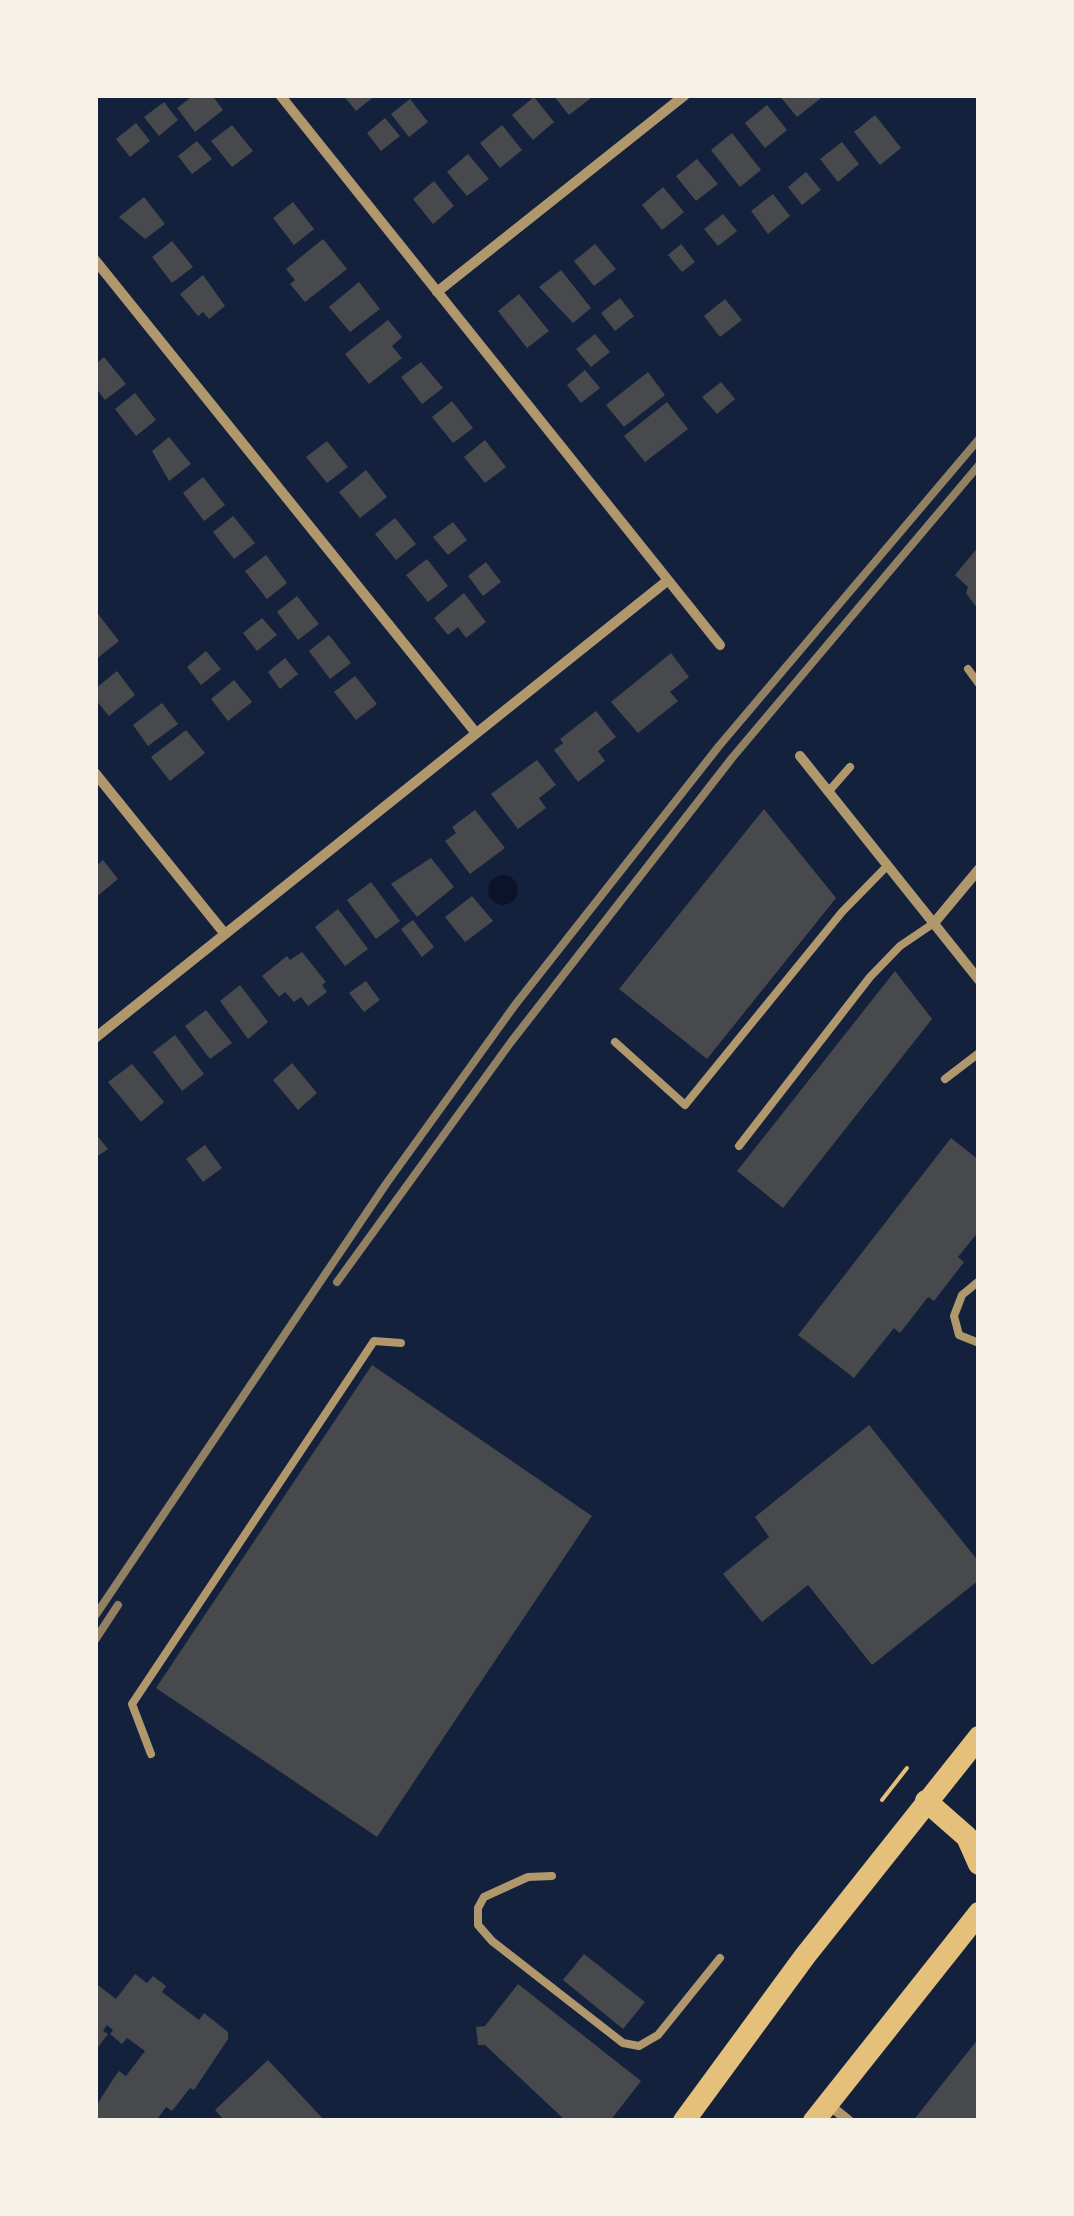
<!DOCTYPE html>
<style>
body{margin:0}
#map{position:relative;width:1074px;height:2216px;overflow:hidden;background:#14213d;font-family:Figtree,sans-serif}
canvas{display:block}
.frame{position:absolute;inset:0;border:98px solid #f6f1e7;pointer-events:none}
</style>
<div id="map">
<canvas width="1074" height="2216"></canvas>
<div class="frame"></div>
</div>
<script>
const c = document.querySelector('canvas').getContext('2d');
c.lineJoin = 'round';
function paint(path, color) {
  c.fillStyle = color;
  c.fill(path, 'evenodd');
}
function shape(rows) {
  const path = new Path2D();
  for (const r of rows) {
    if (r.length === 3) {
      path.moveTo(r[0] + r[2], r[1]);
      path.arc(r[0], r[1], r[2], 0, 2 * Math.PI);
      continue;
    }
    path.moveTo(r[0], r[1]);
    for (let i = 2; i < r.length; i += 2) path.lineTo(r[i], r[i + 1]);
  }
  return path;
}
function trace(path, color, width, dash) {
  c.strokeStyle = color;
  c.lineWidth = width;
  c.lineCap = dash ? 'butt' : 'round';
  c.setLineDash(dash || []);
  c.stroke(path);
}
paint(shape([
 [503,890,15]
]), '#0b132b');
paint(shape([
 [194,95,212,95,223,110,195,132,177,108],
 [343,95,376,95,356,111],
 [553,95,589,95,591,98,569,115],
 [779,95,819,95,821,98,797,117],
 [534,97,554,122,533,140,512,115],
 [410,99,428,122,409,137,391,114],
 [164,102,178,120,159,136,144,117],
 [767,105,787,130,765,148,745,123],
 [875,115,901,148,880,165,854,132],
 [385,118,400,136,381,151,367,133],
 [136,123,150,141,130,157,116,139],
 [232,125,253,151,232,167,211,141],
 [502,125,522,150,500,168,480,143],
 [732,133,761,170,740,187,711,150],
 [197,141,212,159,192,174,178,156],
 [842,142,859,164,838,182,820,159],
 [468,154,489,179,467,196,447,172],
 [697,159,718,184,696,201,676,176],
 [806,172,821,190,802,205,788,187],
 [434,181,454,206,433,224,413,199],
 [663,187,684,212,662,230,642,205],
 [773,194,790,216,768,234,751,211],
 [144,197,165,224,145,239,119,217],
 [293,202,314,229,294,245,273,218],
 [723,214,737,231,718,246,704,229],
 [323,239,347,269,305,302,290,284,295,280,286,269],
 [172,241,193,267,172,283,152,257],
 [595,244,616,269,594,286,574,261],
 [681,244,695,262,682,272,668,255],
 [561,270,591,308,573,323,539,287],
 [203,275,225,306,209,319,203,312,198,316,180,294],
 [359,282,380,309,350,332,329,307],
 [519,294,549,331,527,348,498,311],
 [620,298,634,316,615,331,601,313],
 [725,299,742,320,720,337,704,316],
 [388,320,402,337,392,346,402,358,369,384,345,354],
 [595,334,610,352,591,367,576,349],
 [104,357,126,384,105,400,95,387,95,365],
 [421,362,443,388,422,404,401,377],
 [585,370,600,388,581,403,567,385],
 [648,372,665,395,624,427,606,405],
 [721,382,735,399,717,414,702,397],
 [135,393,156,420,136,436,115,409],
 [452,401,473,428,453,443,432,417],
 [667,402,688,429,645,462,624,436],
 [169,437,191,464,169,481,152,451],
 [485,440,506,467,485,483,464,457],
 [327,441,348,467,327,483,306,457],
 [366,470,387,497,360,518,339,492],
 [203,477,225,505,204,521,183,493],
 [233,516,255,543,234,559,213,532],
 [395,518,416,544,396,560,375,534],
 [453,522,467,540,448,555,433,537],
 [979,546,979,606,977,608,966,593,968,587,955,575],
 [266,555,287,583,267,599,245,571],
 [427,559,448,586,428,602,406,575],
 [486,562,501,582,483,596,468,576],
 [464,593,486,622,466,638,458,627,448,635,434,618],
 [297,596,319,624,298,640,277,612],
 [95,610,119,641,95,660],
 [262,618,277,635,257,651,243,633],
 [329,635,351,663,330,679,309,651],
 [206,651,221,669,201,685,187,667],
 [671,653,689,677,670,692,678,701,638,733,611,702],
 [285,658,298,674,280,689,268,672],
 [117,671,135,695,109,716,95,699,95,689],
 [355,676,377,704,356,720,334,692],
 [234,680,252,702,228,721,211,699],
 [162,703,178,724,148,746,133,725],
 [596,711,616,737,598,751,605,761,578,782,554,750,563,743,560,739],
 [186,730,205,753,170,781,151,757],
 [537,760,556,785,539,798,546,808,518,829,491,794],
 [764,809,836,898,707,1059,619,989],
 [475,810,505,848,470,874,445,841,456,833,452,827],
 [431,858,454,887,417,917,391,884],
 [103,860,118,879,95,898,95,867],
 [371,882,400,921,376,939,347,900],
 [472,896,493,921,465,942,445,917],
 [338,909,368,949,345,966,315,927],
 [413,920,434,947,422,957,401,929],
 [302,952,326,982,322,985,327,992,308,1006,301,997,294,1002,285,992,279,997,262,976,287,956,290,960],
 [895,971,932,1019,783,1208,737,1171],
 [366,981,380,1000,364,1012,349,993],
 [240,985,268,1022,248,1039,220,1001],
 [206,1010,232,1043,210,1059,185,1026],
 [175,1035,204,1074,182,1091,153,1052],
 [292,1063,317,1093,298,1110,273,1080],
 [132,1064,164,1102,141,1122,108,1082],
 [95,1133,108,1149,95,1158],
 [951,1138,979,1160,979,1231,958,1257,964,1262,934,1301,928,1297,900,1333,894,1328,854,1378,798,1335],
 [205,1145,222,1168,203,1182,186,1159],
 [372,1365,592,1516,377,1837,156,1688],
 [869,1425,979,1562,979,1580,872,1665,808,1585,762,1622,723,1574,769,1537,755,1517],
 [584,1954,645,2002,623,2029,563,1980],
 [135,1974,147,1983,153,1976,166,1986,162,1992,199,2020,204,2013,228,2032,228,2039,194,2090,190,2088,172,2111,166,2107,156,2121,95,2121,95,2108,113,2079,119,2071,126,2076,145,2051,127,2038,122,2044,110,2034,113,2030,107,2025,103,2031,108,2034,95,2051,95,1983,116,1999],
 [518,1984,641,2081,610,2121,566,2121,485,2045,478,2045,476,2027,485,2026],
 [979,2038,979,2121,913,2121,935,2093],
 [268,2060,325,2121,225,2121,215,2110]
]), '#48494c');
trace(shape([
 [882,1800,907,1768]
]), '#e5c07b', 4);
trace(shape([
 [968,669,979,684],
 [829,791,850,767],
 [615,1042,685,1105,842,912,888,865],
 [945,1079,979,1053],
 [739,1146,870,977,900,946,934,923],
 [979,1281,962,1295,954,1316,959,1335,979,1343],
 [151,1754,132,1704,374,1341,401,1343],
 [552,1876,528,1877,484,1897,478,1908,478,1925,492,1941,623,2043,639,2046,658,2035,720,1958]
]), '#b1986c', 8);
trace(shape([
 [280,95,720,645],
 [95,260,476,733],
 [437,292,685,95],
 [800,756,979,980],
 [95,773,225,934],
 [934,923,979,869],
 [95,1038,667,581],
 [828,2104,849,2121]
]), '#b1986c', 10);
trace(shape([
 [926,1801,967,1837,979,1864],
 [684,2121,805,1956,979,1737],
 [814,2121,979,1913]
]), '#e5c07b', 22);
trace(shape([
 [337,1282,511,1042,732,758,979,465],
 [95,1616,386,1184,515,1005,719,746,979,439],
 [95,1640,118,1605]
]), '#918062', 8);
</script>
